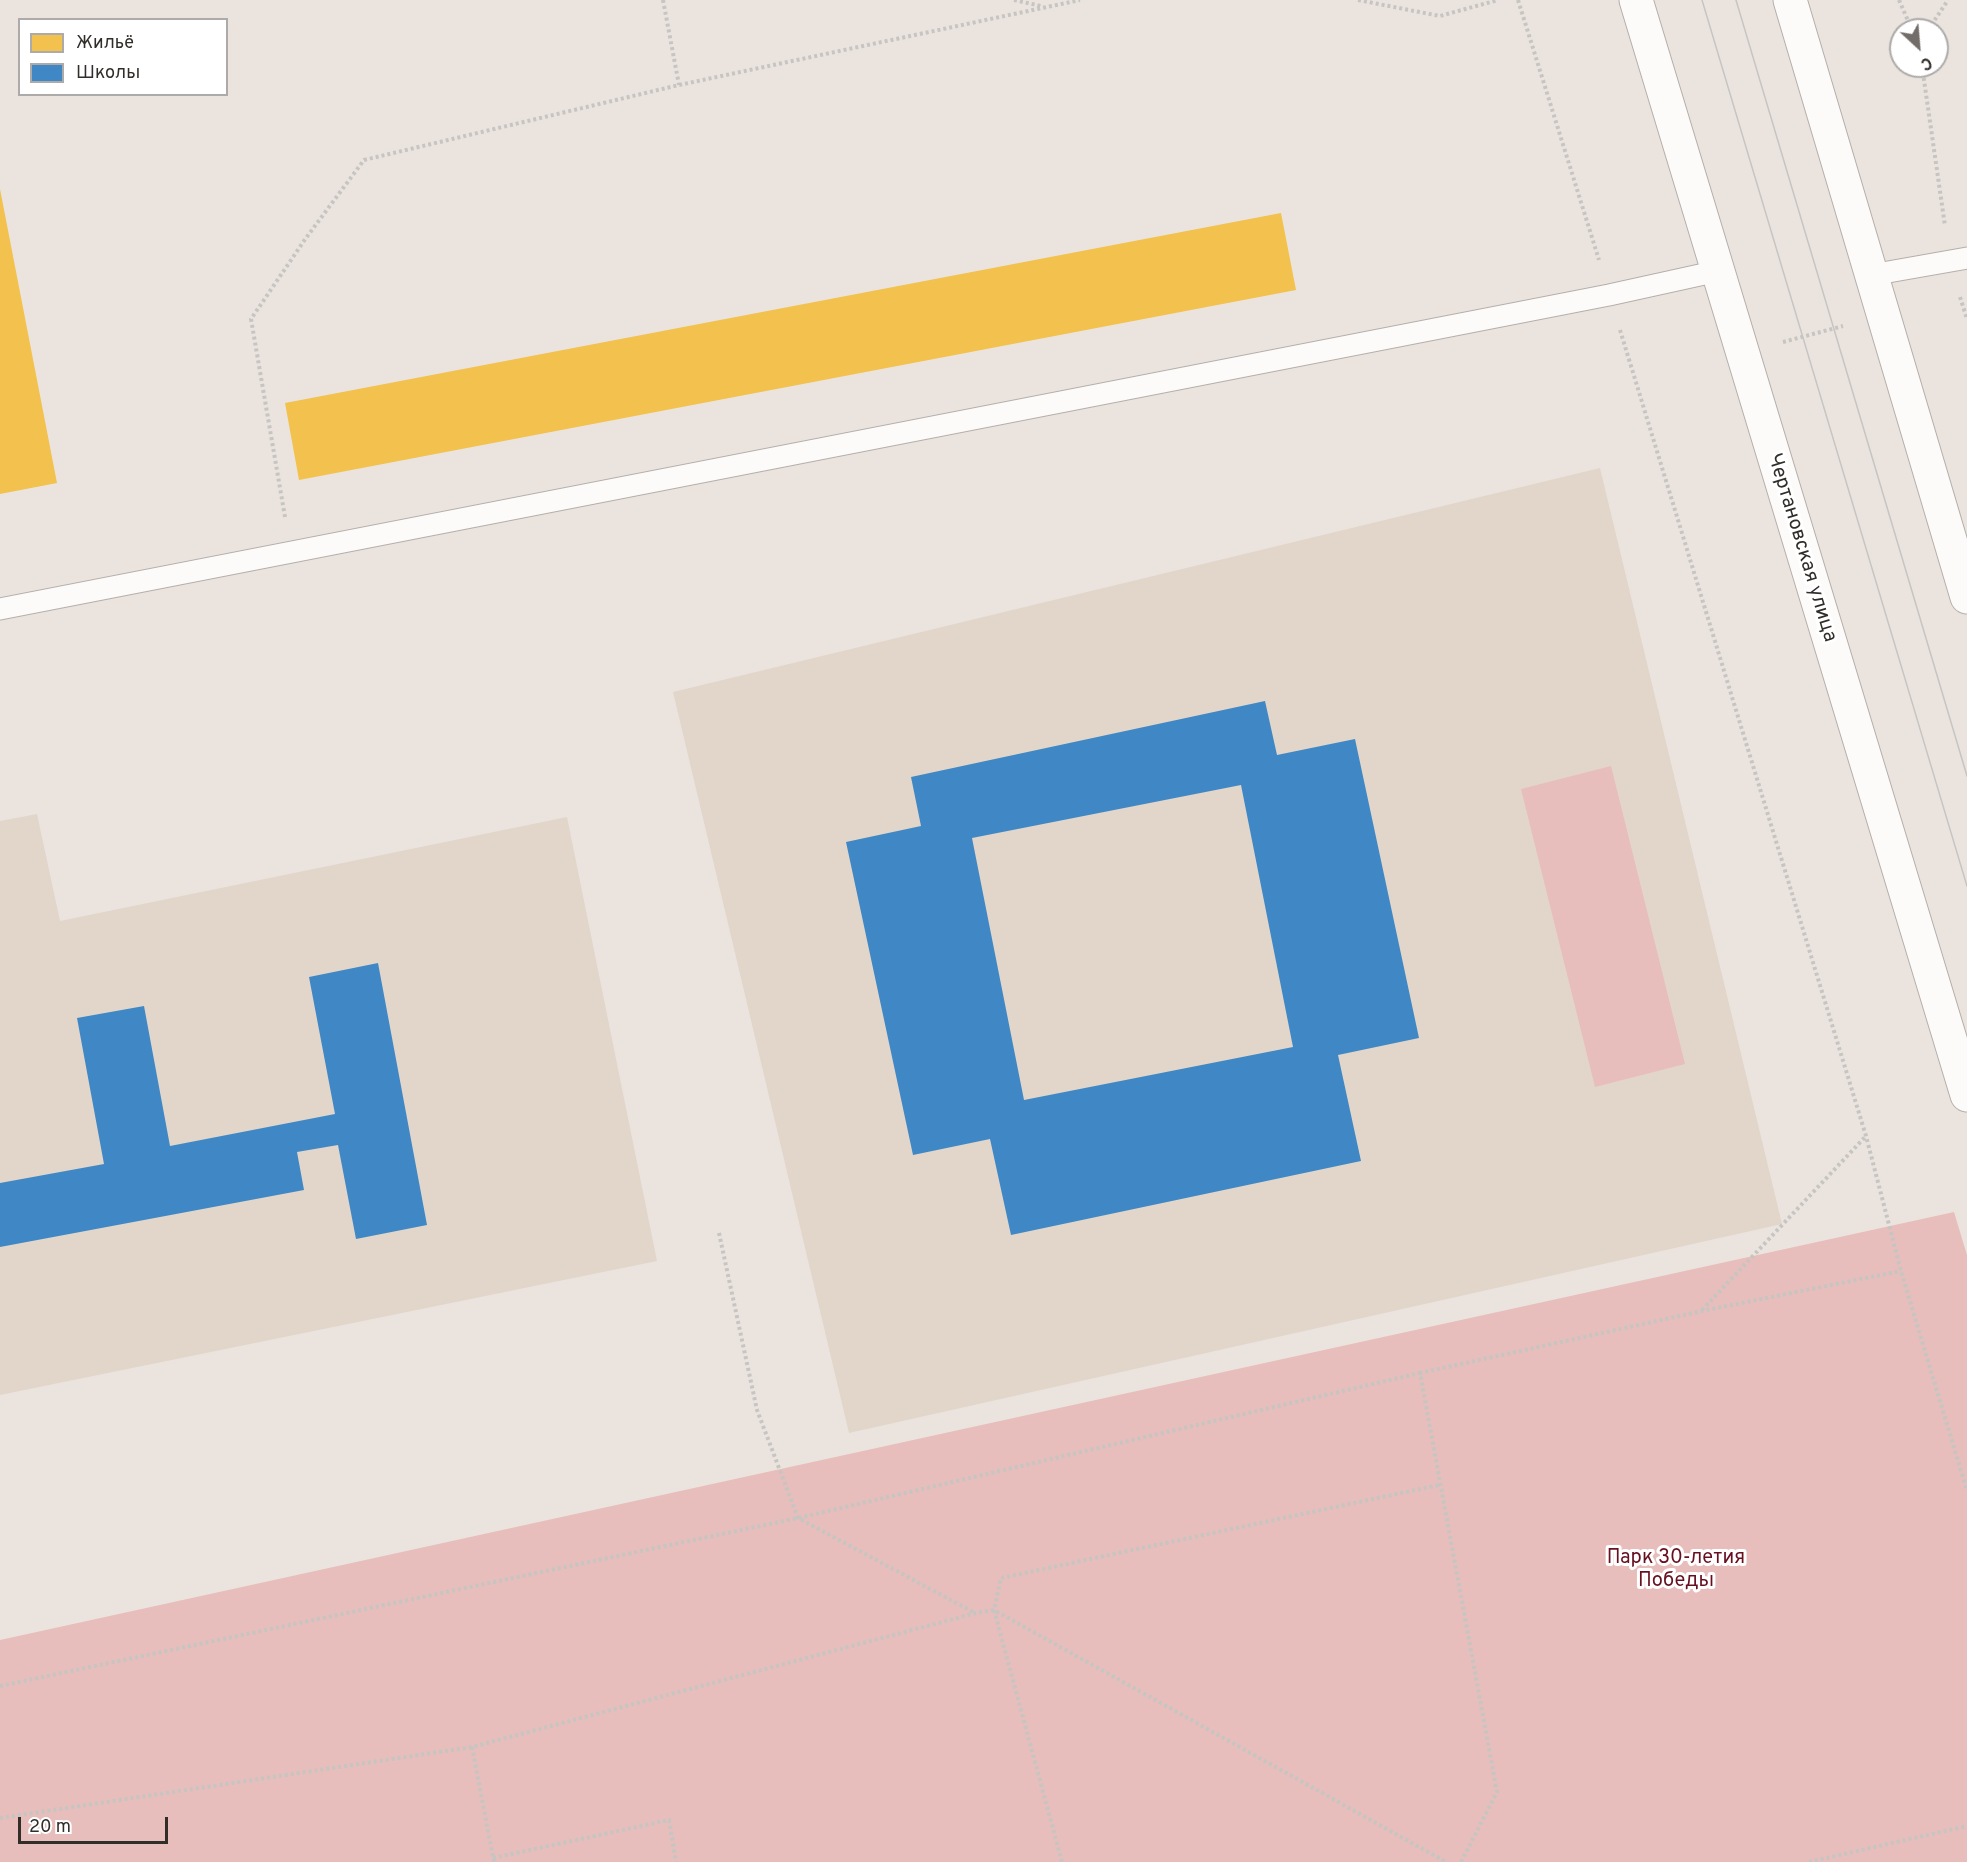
<!DOCTYPE html>
<meta charset="utf-8">
<style>
body{margin:0}
#map{position:relative;width:1967px;height:1862px;overflow:hidden;background:#ebe4de;font-family:Overpass,sans-serif}
canvas{display:block}
.legend{position:absolute;left:18px;top:18px;width:210px;height:78px;box-sizing:border-box;background:#fff;border:2px solid #adaba9;margin:0;padding:8px 10px;list-style:none;font-size:18px;color:#312d29}
.legend li{display:flex;align-items:center;gap:12px;height:30px}
.legend b{width:30px;border:2px solid #adaba9}
.north{position:absolute;left:1889px;top:18px;width:60px;height:60px;box-sizing:border-box;background:#fff;border:2px solid #adaba9;border-radius:50%;rotate:154deg;font-size:16px;font-weight:700;line-height:24px;text-align:center;color:#312d29}
.north::after{content:'';display:block;margin:auto;width:21px;height:27px;background:#726d68;clip-path:polygon(50% 0,100% 100%,50% 72%,0 100%)}
.scale{position:absolute;left:18px;top:1817px;width:150px;height:27px;box-sizing:border-box;border:3px solid #312d29;border-top:0;padding-left:8px;font-size:18px;line-height:21px;white-space:nowrap;color:#312d29;-webkit-text-stroke:4px #fff;paint-order:stroke}
</style>
<div id="map">
<canvas width="1967" height="1862"></canvas>
<ul class="legend">
<li><b style="height:16px;background:#f2c14e"></b>Жильё</li>
<li><b style="height:16px;background:#3f88c5"></b>Школы</li>
</ul>
<div class="north">С</div>
<div class="scale">20 m</div>
</div>
<script>
const c = document.querySelector('canvas').getContext('2d');
c.lineJoin = 'round';
function paint(path, color) {
  c.fillStyle = color;
  c.fill(path, 'evenodd');
}
function shape(rows) {
  const path = new Path2D();
  for (const r of rows) {
    path.moveTo(r[0], r[1]);
    for (let i = 2; i < r.length; i += 2) path.lineTo(r[i], r[i + 1]);
  }
  return path;
}
function trace(path, color, width, dash) {
  c.strokeStyle = color;
  c.lineWidth = width;
  c.lineCap = dash ? 'butt' : 'round';
  c.setLineDash(dash || []);
  c.stroke(path);
}
function label(font, color, halo, rows, align = 'center') {
  c.font = font + ' Overpass,sans-serif';
  c.lineWidth = 6;
  c.setLineDash([]);
  c.textBaseline = 'middle';
  c.strokeStyle = halo;
  c.fillStyle = color;
  for (const [text, x, y, turn = 0] of rows) {
    c.save();
    c.translate(x, y);
    c.rotate((+turn || 0) * Math.PI / 180);
    c.textAlign = isNaN(turn) ? turn : align;
    if (halo) c.strokeText(text, 0, 0);
    c.fillText(text, 0, 0);
    c.restore();
  }
}
paint(shape([
 [1600,468,1782,1224,849,1433,673,692],
 [37,814,60,921,567,817,657,1261,0,1395,0,821]
]), '#e2d6ca');
paint(shape([
 [1611,766,1685,1064,1595,1087,1521,789],
 [1954,1212,1967,1255,1967,1862,0,1862,0,1640]
]), '#e7bebb');
paint(shape([
 [0,189,57,483,0,494],
 [1281,213,1296,290,299,480,285,403]
]), '#f2c14e');
paint(shape([
 [1265,701,1277,755,1355,739,1419,1038,1338,1055,1361,1161,1011,1235,990,1139,913,1155,846,842,921,826,911,777],
 [1241,785,1293,1047,1024,1100,972,838],
 [378,963,427,1225,356,1239,338,1145,297,1152,304,1190,0,1247,0,1183,104,1164,77,1018,144,1006,170,1146,335,1114,309,977]
]), '#3f88c5');
const service = shape([
 [1871,275,1967,258],
 [0,609,1609,295,1718,271]
]);
const secondary = shape([
 [1636,0,1967,1095],
 [1790,0,1967,597]
]);
trace(service, '#b5afab', 23);
trace(secondary, '#b5afab', 35);
trace(shape([
 [663,0,679,85],
 [1014,0,1041,6],
 [1358,0,1440,16,1498,0],
 [1518,0,1599,260],
 [1899,0,1912,30],
 [1928,30,1948,0],
 [1922,66,1945,226],
 [1960,297,1967,319],
 [1620,330,1866,1136,1901,1271,1967,1491],
 [1783,342,1843,326],
 [285,517,251,319,306,238,364,160,679,85,1080,0],
 [719,1233,757,1410,798,1518,975,1613],
 [1702,1310,1866,1136],
 [0,1686,798,1518,1420,1373],
 [472,1747,494,1862],
 [0,1818,472,1747,976,1613,994,1610,1446,1862],
 [493,1858,669,1820,676,1862],
 [1062,1862,994,1610,1001,1578,1439,1485],
 [1461,1862,1497,1792,1420,1373,1702,1311,1901,1271],
 [1809,1862,1967,1826]
]), '#c6c5c2', 4, [3, 3]);
trace(service, '#fcfbfa', 21);
trace(secondary, '#fcfbfa', 33);
trace(shape([
 [1702,0,1967,886],
 [1736,0,1967,776]
]), '#c6c5c3', 1.5);
label('20px', '#312d29', '#fff', [
 ["Чертановская улица",1801,548,73]
]);
label('20px', '#67101f', '#fff', [
 ["Парк 30-летия",1676,1559],
 ["Победы",1676,1582]
]);
</script>
